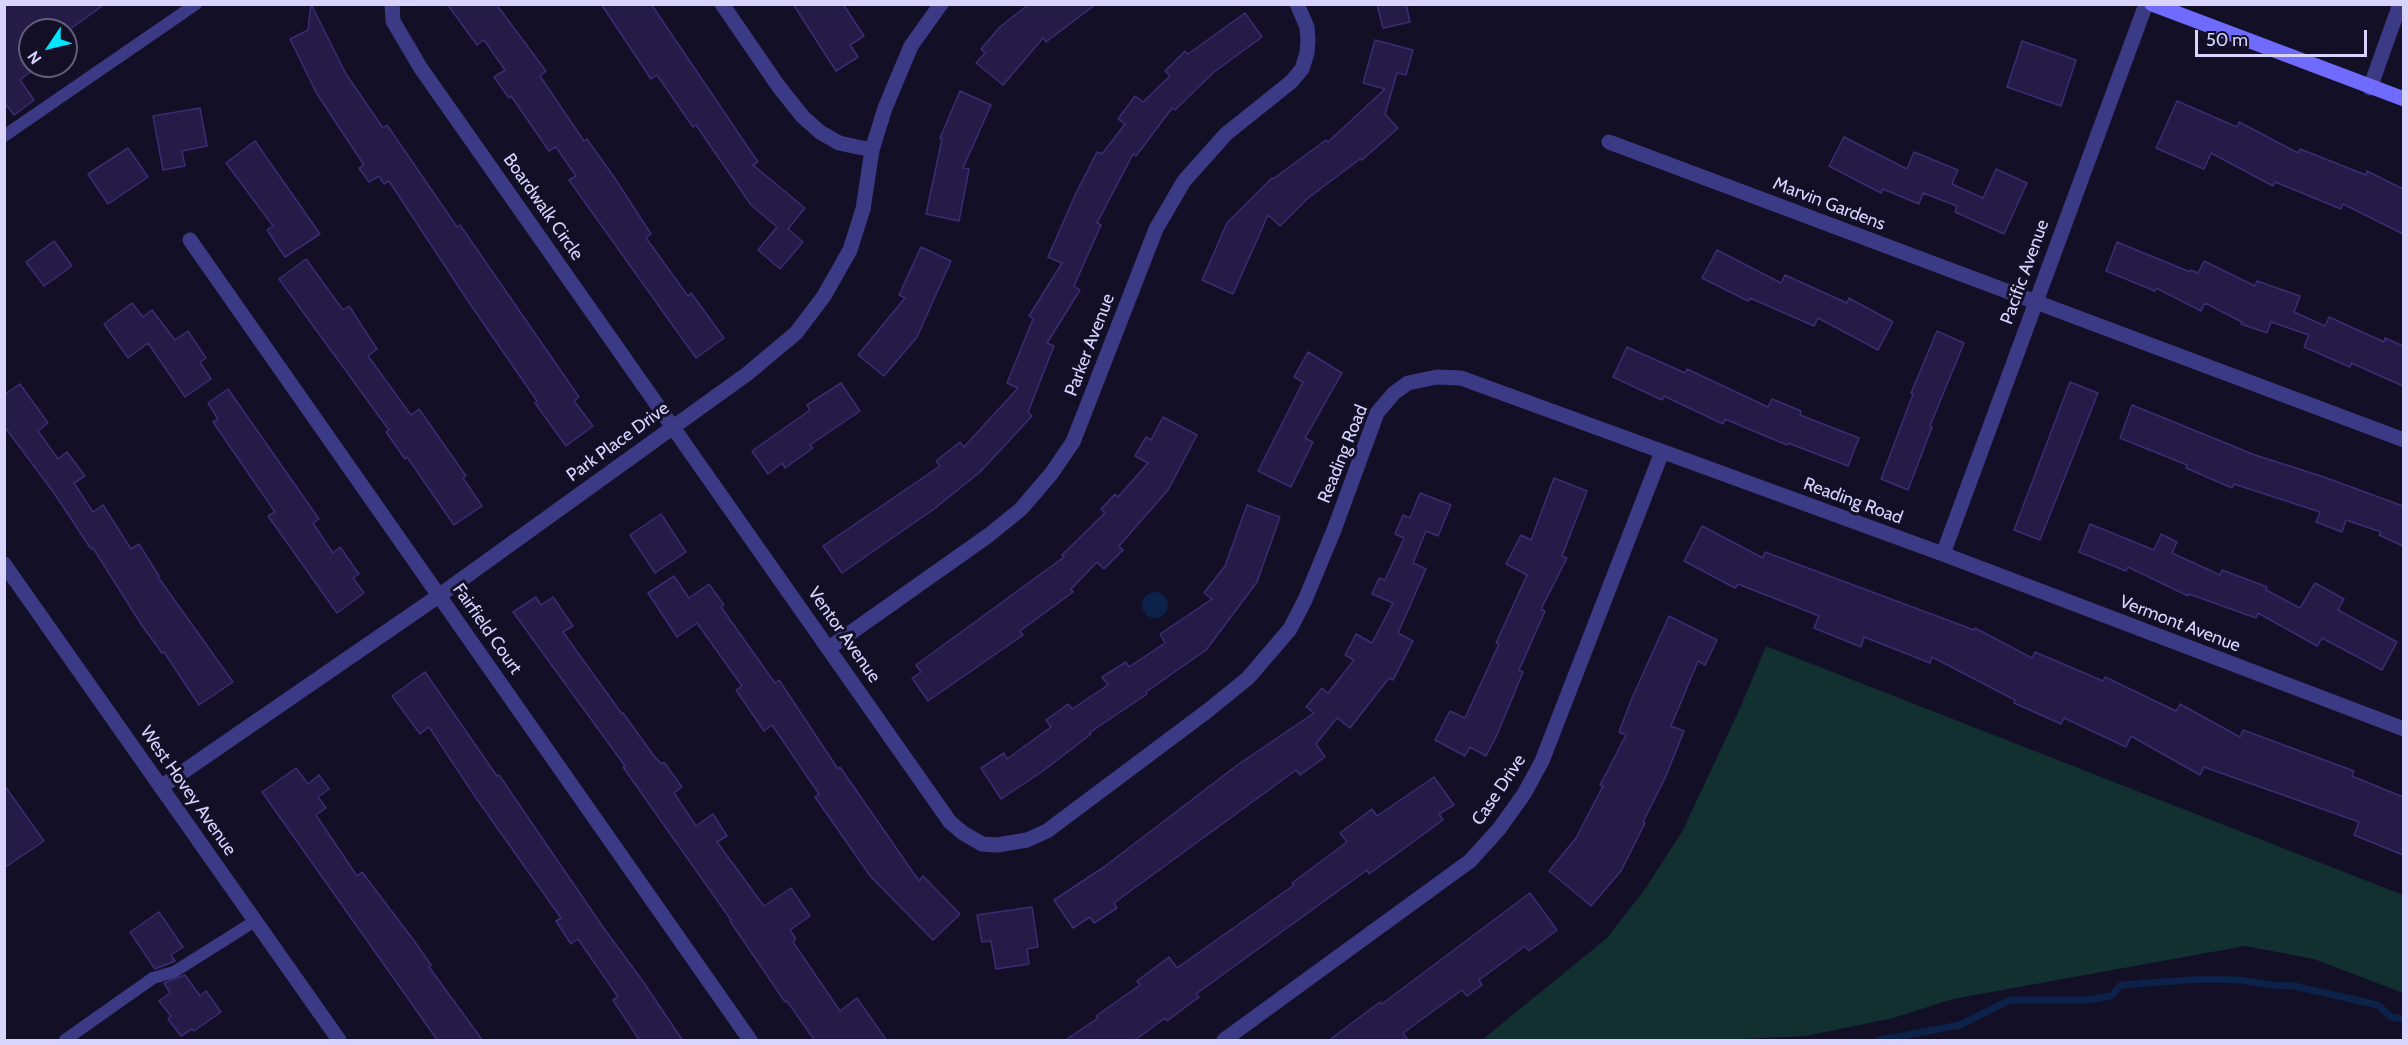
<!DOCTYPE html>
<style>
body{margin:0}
#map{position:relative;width:2408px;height:1045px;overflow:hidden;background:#130f26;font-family:Cabin,sans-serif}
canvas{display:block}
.frame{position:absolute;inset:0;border:6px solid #d9d4ff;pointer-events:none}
.north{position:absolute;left:18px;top:18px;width:60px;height:60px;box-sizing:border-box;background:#130f26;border:2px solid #625e7d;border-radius:50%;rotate:235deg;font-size:16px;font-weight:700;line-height:24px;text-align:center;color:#d9d4ff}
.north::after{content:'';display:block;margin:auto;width:21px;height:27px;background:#00e5ff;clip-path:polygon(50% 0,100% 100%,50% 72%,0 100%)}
.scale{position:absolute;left:2195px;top:30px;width:172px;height:27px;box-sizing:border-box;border:3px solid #d9d4ff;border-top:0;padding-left:8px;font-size:18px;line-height:21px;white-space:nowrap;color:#d9d4ff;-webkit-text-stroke:4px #130f26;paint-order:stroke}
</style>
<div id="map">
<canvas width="2408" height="1045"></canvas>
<div class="frame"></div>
<div class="north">N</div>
<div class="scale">50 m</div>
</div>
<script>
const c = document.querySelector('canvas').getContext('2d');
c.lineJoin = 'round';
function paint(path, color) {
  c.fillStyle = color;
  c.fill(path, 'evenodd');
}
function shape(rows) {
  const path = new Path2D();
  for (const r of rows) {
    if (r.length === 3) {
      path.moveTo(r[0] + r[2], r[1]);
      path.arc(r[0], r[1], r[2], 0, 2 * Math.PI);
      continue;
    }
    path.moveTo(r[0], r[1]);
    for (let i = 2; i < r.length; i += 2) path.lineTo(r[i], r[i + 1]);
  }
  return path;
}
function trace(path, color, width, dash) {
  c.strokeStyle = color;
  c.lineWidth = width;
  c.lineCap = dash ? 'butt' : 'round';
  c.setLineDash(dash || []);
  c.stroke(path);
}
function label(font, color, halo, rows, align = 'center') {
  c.font = font + ' Cabin,sans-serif';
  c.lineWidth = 6;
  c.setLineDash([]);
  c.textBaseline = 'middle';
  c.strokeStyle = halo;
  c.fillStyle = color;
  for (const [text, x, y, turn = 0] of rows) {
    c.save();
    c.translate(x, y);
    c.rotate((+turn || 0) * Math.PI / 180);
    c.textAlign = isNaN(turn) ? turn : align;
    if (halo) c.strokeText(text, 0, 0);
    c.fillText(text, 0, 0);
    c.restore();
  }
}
paint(shape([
 [1766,646,2403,895,2403,993,2314,959,2245,946,1953,999,1893,1018,1806,1036,1723,1040,1482,1040,1607,938,1643,892,1682,832,1741,706]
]), '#12302f');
paint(shape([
 [1155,605,13]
]), '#0c2248');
trace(shape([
 [1880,1040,1960,1025,2010,1000,2087,1000,2111,996,2121,985,2203,979,2239,980,2272,985,2294,986,2378,1005,2391,1017,2404,1019]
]), '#0c2248', 7);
const building = shape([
 [4,4,105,4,69,30,30,30,30,72,20,80,34,100,14,115,4,102,4,4],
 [311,4,346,74,383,128,387,125,457,227,460,225,579,397,574,401,593,426,566,446,535,403,537,401,468,301,389,181,384,184,379,176,369,182,359,168,364,165,317,94,290,39,308,30,311,4],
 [447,4,496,4,546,71,540,76,584,141,587,139,616,180,651,234,646,238,688,296,691,293,724,338,696,358,569,180,576,176,556,147,549,151,511,96,509,98,494,77,505,70,484,40,477,45,447,4],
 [601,4,651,4,758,162,753,165,805,208,788,229,803,242,780,269,758,250,777,227,751,205,696,125,693,127,657,75,651,79,601,4],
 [793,4,843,4,864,36,850,45,858,57,836,71,793,4],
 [1029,4,1096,4,1046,42,1043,38,1003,85,976,63,985,53,981,49,1000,27,1029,4],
 [1377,4,1406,4,1410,22,1383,28,1377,4],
 [1245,13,1262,37,1214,72,1175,110,1172,108,1136,156,1133,154,1097,223,1101,225,1074,286,1080,290,1047,343,1054,346,1028,412,1032,416,980,472,934,509,842,573,823,546,940,466,936,461,960,442,964,447,1018,388,1007,383,1033,319,1029,316,1062,263,1048,257,1076,193,1097,152,1102,154,1125,124,1118,119,1135,96,1143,102,1170,76,1165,71,1185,51,1188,54,1245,13],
 [1375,40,1413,50,1406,75,1397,73,1385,114,1398,128,1362,160,1360,159,1307,199,1280,226,1268,215,1233,294,1202,280,1227,223,1272,178,1273,179,1326,140,1328,142,1385,89,1363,83,1375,40],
 [2022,41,2076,60,2061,106,2007,87,2022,41],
 [960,91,991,105,963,168,969,169,959,221,926,214,942,139,940,138,960,91],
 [2177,101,2237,127,2239,122,2298,153,2300,149,2366,175,2367,171,2403,189,2403,234,2343,204,2341,209,2275,182,2273,186,2211,153,2204,169,2156,148,2177,101],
 [200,108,207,146,182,151,185,166,163,170,153,116,200,108],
 [1844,137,1907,169,1914,152,1958,170,1952,184,1983,198,1996,169,2027,183,2004,234,1955,212,1957,206,1923,193,1919,204,1883,189,1881,193,1829,166,1844,137],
 [255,141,320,234,285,257,267,230,273,226,226,163,255,141],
 [128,148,148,177,108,204,88,174,128,148],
 [54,241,72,266,44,286,26,262,54,241],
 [2117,242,2190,272,2191,270,2198,273,2204,261,2255,286,2257,281,2300,296,2294,312,2325,326,2329,317,2384,342,2385,338,2403,346,2403,386,2351,363,2350,367,2304,347,2309,335,2271,322,2267,333,2241,324,2242,322,2205,303,2201,311,2156,288,2155,291,2106,271,2117,242],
 [921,247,951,261,917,337,884,376,858,355,905,298,899,295,921,247],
 [1717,250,1781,283,1785,275,1847,303,1849,298,1893,322,1878,350,1818,318,1814,326,1750,298,1748,301,1702,278,1717,250],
 [306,259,343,310,349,306,377,349,368,356,411,415,419,409,466,476,463,478,482,506,454,525,407,457,405,459,386,432,389,430,279,279,306,259],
 [132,303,143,317,152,310,175,340,188,331,206,358,200,362,211,379,185,397,148,343,128,358,104,324,132,303],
 [1937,331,1964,343,1930,426,1932,427,1908,490,1881,479,1913,394,1911,393,1937,331],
 [1627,347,1685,373,1687,369,1768,407,1772,399,1801,411,1800,415,1859,438,1848,466,1788,443,1787,445,1725,419,1723,424,1664,396,1662,400,1613,377,1627,347],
 [1308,352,1342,373,1305,438,1313,442,1291,487,1258,471,1303,382,1294,377,1308,352],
 [2070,382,2098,393,2040,540,2014,530,2070,382],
 [841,383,860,411,810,445,813,448,785,468,782,463,768,474,752,451,810,410,807,405,841,383],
 [20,384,48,423,38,431,58,459,67,452,85,476,74,483,93,512,103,505,131,549,139,544,159,576,158,577,233,682,199,705,164,652,162,653,141,624,93,548,91,549,54,493,4,426,4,395,20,384],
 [228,389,319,519,313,523,333,553,340,547,359,574,353,578,364,593,337,613,268,516,275,512,213,422,218,419,208,403,228,389],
 [2132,405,2255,455,2321,476,2403,506,2403,546,2379,535,2381,532,2346,520,2342,532,2316,522,2320,512,2234,484,2232,488,2186,468,2187,465,2120,438,2132,405],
 [1163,417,1197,435,1168,490,1119,546,1123,550,1104,569,1097,562,1071,589,1073,592,1020,631,1023,635,928,701,912,678,921,672,916,665,1064,557,1062,555,1105,513,1101,509,1115,494,1118,497,1148,463,1135,456,1146,437,1151,440,1163,417],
 [1554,478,1587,491,1562,556,1567,558,1541,609,1545,611,1519,670,1523,672,1497,735,1486,756,1470,747,1465,756,1435,740,1450,711,1465,718,1499,644,1496,643,1527,575,1506,564,1521,535,1531,540,1554,478],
 [1420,493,1451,505,1438,536,1426,531,1413,563,1426,569,1398,633,1413,641,1393,680,1389,678,1350,728,1337,718,1316,744,1325,757,1300,775,1296,770,1114,903,1117,908,1094,923,1090,917,1073,928,1054,900,1104,867,1236,766,1314,713,1306,707,1322,688,1328,693,1354,660,1345,655,1356,634,1372,643,1393,603,1372,594,1379,578,1385,580,1404,538,1395,534,1403,515,1410,518,1420,493],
 [1247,505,1280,517,1257,582,1206,650,1146,692,1147,694,1089,733,1091,734,1043,771,1001,799,981,768,1004,753,1007,759,1051,727,1046,720,1068,704,1072,709,1108,685,1102,677,1126,662,1129,667,1165,643,1160,634,1212,599,1204,593,1225,566,1247,505],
 [661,514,686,552,655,573,630,535,661,514],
 [2090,524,2154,550,2161,534,2177,542,2172,553,2220,575,2222,570,2267,587,2266,590,2300,608,2315,583,2344,599,2338,610,2397,642,2382,670,2322,638,2317,646,2258,613,2256,618,2189,594,2188,596,2128,567,2126,571,2079,552,2090,524],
 [1702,526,1763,558,1765,552,1974,630,1975,628,2032,658,2035,652,2103,681,2105,677,2176,711,2180,704,2240,737,2243,730,2354,771,2352,776,2403,797,2403,855,2354,835,2359,822,2204,767,2200,775,2131,736,2126,747,2064,718,2061,724,2014,703,2015,700,1932,657,1930,663,1864,637,1861,647,1814,628,1819,616,1738,584,1735,588,1684,561,1702,526],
 [674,576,689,598,709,584,724,605,721,607,775,683,779,680,838,769,840,767,919,881,923,876,960,914,933,940,871,877,815,797,819,794,772,725,764,731,736,690,742,686,697,623,677,637,648,593,674,576],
 [536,597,541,605,553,597,573,626,563,632,622,714,623,713,654,756,662,764,664,762,682,787,674,793,696,826,713,814,727,836,717,842,764,906,791,888,810,916,790,930,796,939,793,942,840,1011,857,998,887,1041,815,1041,787,1001,785,1002,730,921,731,920,623,767,625,766,513,612,536,597],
 [1669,616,1717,640,1705,665,1698,661,1671,726,1684,731,1665,778,1643,822,1645,823,1621,871,1591,906,1549,871,1576,838,1603,786,1600,785,1626,735,1619,732,1632,698,1669,616],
 [425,672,497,776,499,775,605,930,642,980,683,1041,640,1041,613,1000,618,997,578,939,571,944,556,921,561,918,476,798,429,727,420,734,392,696,425,672],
 [296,768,308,784,319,775,329,789,318,797,326,808,316,815,357,876,362,872,415,942,431,965,429,967,483,1041,438,1041,262,792,296,768],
 [1434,777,1454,805,1439,814,1443,820,1369,874,1367,870,1196,994,1199,997,1167,1021,1165,1018,1134,1041,1064,1041,1098,1018,1096,1016,1140,985,1137,981,1169,957,1177,968,1294,885,1292,883,1347,842,1340,833,1372,809,1377,816,1434,777],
 [4,785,44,841,4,868,4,785],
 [1530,893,1557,930,1529,951,1525,946,1479,980,1482,985,1467,996,1462,990,1403,1033,1409,1041,1328,1041,1380,1002,1382,1004,1530,893],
 [1032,907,1038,947,1027,949,1029,964,996,969,991,941,982,942,977,915,1032,907],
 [159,912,183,947,171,955,175,961,155,969,130,932,159,912],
 [185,975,200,996,206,991,221,1012,194,1031,192,1029,181,1036,168,1019,171,1016,159,1001,170,993,164,983,185,975]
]);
paint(building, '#241b47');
trace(building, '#3b2d73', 1.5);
trace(shape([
 [4,136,196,4],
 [65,1040,153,978,174,972,255,921]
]), '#3d3a85', 12);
trace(shape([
 [392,4,393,21,420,67,950,822,963,833,982,844,997,845,1027,840,1047,831,1206,712,1248,678,1290,629,1305,600,1334,530,1377,413,1394,393,1408,383,1437,377,1461,378,1943,554,2404,729],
 [722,4,779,87,803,117,820,132,839,143,872,150],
 [2370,88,2400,4],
 [1609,142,2404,440],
 [190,240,750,1040],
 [1943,554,2146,4],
 [829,648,989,535,1021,509,1051,474,1073,442,1156,229,1184,181,1226,134,1291,82,1302,69,1307,53,1308,40,1307,27,1297,4],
 [161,787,440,595,747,374,796,333,824,296,850,250,863,209,872,150,885,108,911,46,941,4],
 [1224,1040,1470,861,1499,829,1524,794,1542,761,1662,452]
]), '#3d3a85', 15);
trace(shape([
 [4,564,339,1040]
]), '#3d3a85', 15);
trace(shape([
 [2152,4,2404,99]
]), '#6f6bff', 15);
label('18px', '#d9d4ff', '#130f26', [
 ["Marvin Gardens",1829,204,21],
 ["Boardwalk Circle",543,207,55],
 ["Pacific Avenue",2025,272,-70],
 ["Parker Avenue",1090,345,-69],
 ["Park Place Drive",618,442,-36],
 ["Reading Road",1343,454,-68],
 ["Reading Road",1853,501,20],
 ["Vermont Avenue",2180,624,21],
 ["Fairfield Court",487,629,55],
 ["Ventor Avenue",844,635,55],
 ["Case Drive",1499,790,-56],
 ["West Hovey Avenue",188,791,55]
]);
</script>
